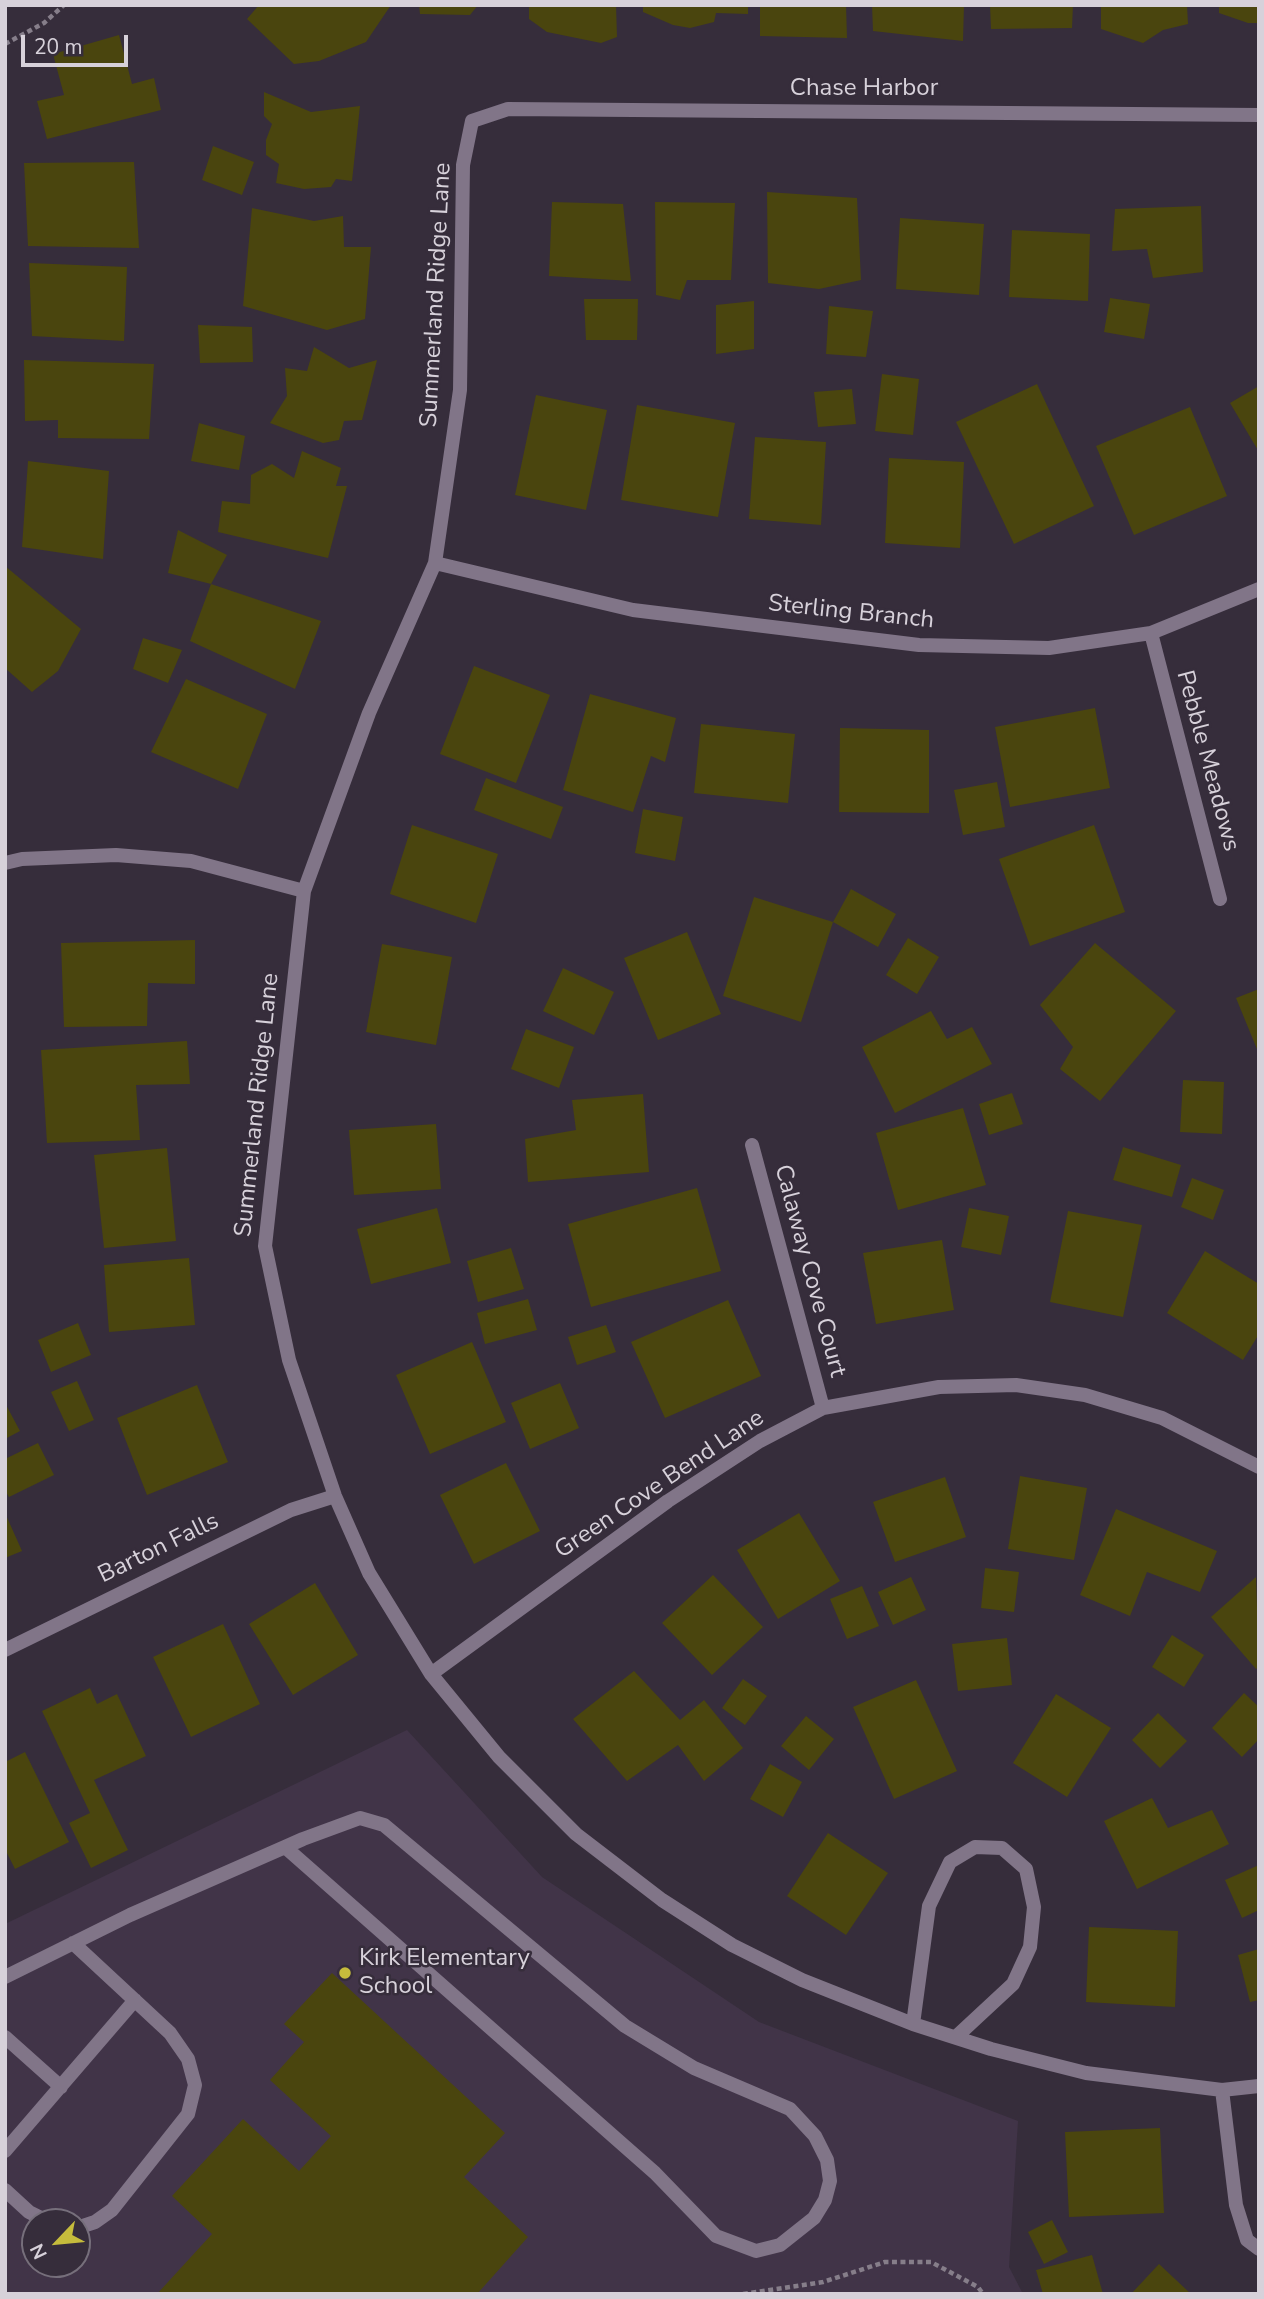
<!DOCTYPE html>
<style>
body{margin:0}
#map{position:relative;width:1264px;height:2299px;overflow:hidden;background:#362d3b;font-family:"Nunito Sans",sans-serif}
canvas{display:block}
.frame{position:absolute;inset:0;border:7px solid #d7d1da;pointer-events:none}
.north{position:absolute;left:21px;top:2208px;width:70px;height:70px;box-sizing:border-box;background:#362d3b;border:2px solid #766f7b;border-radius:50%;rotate:244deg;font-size:19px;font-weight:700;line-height:28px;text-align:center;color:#d7d1da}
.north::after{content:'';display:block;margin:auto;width:24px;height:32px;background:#c6bc3c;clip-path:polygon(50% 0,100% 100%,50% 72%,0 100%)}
.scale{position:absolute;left:21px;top:35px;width:107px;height:32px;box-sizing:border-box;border:4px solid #d7d1da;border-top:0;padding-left:9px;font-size:21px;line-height:24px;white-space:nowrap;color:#d7d1da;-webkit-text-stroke:5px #362d3b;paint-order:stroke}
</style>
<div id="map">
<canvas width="1264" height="2299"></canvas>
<div class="frame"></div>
<div class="north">N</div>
<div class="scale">20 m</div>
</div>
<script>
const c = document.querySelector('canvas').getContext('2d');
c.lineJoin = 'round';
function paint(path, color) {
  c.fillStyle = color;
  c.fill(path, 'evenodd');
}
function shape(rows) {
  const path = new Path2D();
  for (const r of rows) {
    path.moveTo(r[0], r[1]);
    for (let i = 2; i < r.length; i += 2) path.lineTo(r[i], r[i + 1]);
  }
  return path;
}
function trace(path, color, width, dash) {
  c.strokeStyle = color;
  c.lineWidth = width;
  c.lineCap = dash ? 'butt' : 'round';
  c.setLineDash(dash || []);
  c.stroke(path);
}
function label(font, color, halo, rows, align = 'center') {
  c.font = font + ' "Nunito Sans",sans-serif';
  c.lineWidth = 5;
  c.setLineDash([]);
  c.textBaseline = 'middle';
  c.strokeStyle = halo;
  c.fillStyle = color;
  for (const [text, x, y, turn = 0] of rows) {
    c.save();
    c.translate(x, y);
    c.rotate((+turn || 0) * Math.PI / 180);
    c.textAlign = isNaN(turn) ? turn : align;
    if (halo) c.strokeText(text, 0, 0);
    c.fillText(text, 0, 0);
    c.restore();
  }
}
paint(shape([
 [407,1730,542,1877,759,2022,1018,2121,1009,2267,1023,2294,5,2294,5,1924],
 [35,2222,77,2222,77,2264,35,2264]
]), '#413448');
paint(shape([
 [259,5,391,5,366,42,319,61,294,64,247,19],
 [419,5,478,5,470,15,420,14],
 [529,5,616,5,617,37,601,43,547,32,529,19],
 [643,5,748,5,748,14,716,13,714,22,690,28,673,25,643,12],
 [760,5,846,5,847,38,760,36],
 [872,5,964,5,963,41,873,31],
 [990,5,1073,5,1072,28,991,29],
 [1101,5,1187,5,1188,24,1163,30,1143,43,1101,29],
 [1219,5,1259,5,1259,23,1248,23,1219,13],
 [119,35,132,84,154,78,161,110,47,139,37,101,64,95,53,54],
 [264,92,311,112,360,106,352,181,336,179,331,187,304,189,276,183,279,164,266,155,266,140,272,124,264,116],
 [213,146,254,162,242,195,202,180],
 [134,162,139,248,28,246,24,163],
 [767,192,857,198,861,280,819,289,768,283],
 [552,202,623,204,631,281,549,276],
 [655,202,735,203,731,280,687,280,680,300,656,295],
 [1201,206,1203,272,1153,278,1147,249,1112,251,1115,209],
 [252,208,314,221,343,216,344,247,371,247,365,319,327,330,243,306],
 [900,218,984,224,979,295,896,289],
 [1012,230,1090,234,1088,301,1009,297],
 [29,263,127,267,124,341,32,336],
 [1110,298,1150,304,1144,339,1104,332],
 [584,299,638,299,637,340,586,340],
 [754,301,754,349,716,354,716,305],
 [829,306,873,311,866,357,826,354],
 [198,325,252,327,253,362,200,363],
 [314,347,349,368,377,360,362,420,344,421,339,440,323,443,270,423,287,396,285,368,307,371],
 [24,360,154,364,149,439,58,438,58,420,25,421],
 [882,374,919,379,913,435,875,431],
 [1037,384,1094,506,1014,544,956,422],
 [1259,386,1259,452,1230,403],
 [852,389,856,424,818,427,814,392],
 [536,395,607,410,586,510,515,495],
 [637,405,735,423,718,517,621,500],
 [1190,407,1227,496,1134,535,1096,446],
 [199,423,245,436,239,470,191,461],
 [755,437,826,442,821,525,749,519],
 [302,451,341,468,336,486,347,486,328,558,218,532,222,501,250,504,251,475,272,464,294,478],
 [889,458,964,462,960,548,885,543],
 [28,461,109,471,103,559,22,547],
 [178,530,227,555,211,584,168,573],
 [5,566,81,629,58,671,32,692,5,668],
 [211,584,321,621,295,689,190,641],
 [143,638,182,650,168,683,133,669],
 [474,666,550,695,516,783,440,754],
 [186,679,267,714,238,789,151,752],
 [590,694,676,718,665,762,651,756,633,812,563,790],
 [1095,708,1110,788,1010,807,995,727],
 [701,724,795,734,788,803,694,793],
 [840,728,929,730,929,813,839,812],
 [486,778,563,807,551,839,474,810],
 [997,782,1005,827,963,835,954,790],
 [643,809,683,817,675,861,635,853],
 [412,825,498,854,476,923,390,894],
 [1094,825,1125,912,1030,946,999,859],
 [851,889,896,914,878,947,833,922,801,1022,723,996,754,897,833,922],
 [687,932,721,1014,658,1040,624,958],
 [908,938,939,957,917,994,886,975],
 [195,940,195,984,148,983,147,1026,64,1027,61,943],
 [1095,943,1176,1011,1100,1101,1060,1069,1073,1047,1040,1005],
 [382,944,452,957,436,1045,366,1032],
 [563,968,614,992,594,1035,543,1011],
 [1259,989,1259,1054,1236,998],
 [931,1011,947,1039,972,1027,992,1064,895,1113,862,1047],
 [526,1029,574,1047,559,1088,511,1069],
 [187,1041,190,1084,136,1085,140,1140,47,1143,41,1050],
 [1183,1080,1224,1082,1222,1134,1180,1132],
 [1012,1093,1023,1124,989,1135,979,1104],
 [643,1094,649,1172,528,1182,525,1139,576,1130,572,1100],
 [963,1108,986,1185,898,1210,876,1133],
 [436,1124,441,1189,354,1195,349,1130],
 [1123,1147,1181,1165,1172,1197,1113,1180],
 [167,1148,176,1241,104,1248,94,1155],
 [1192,1178,1224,1190,1213,1220,1181,1207],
 [697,1188,721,1271,591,1307,568,1224],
 [437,1208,451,1263,371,1284,357,1229],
 [969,1208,1009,1216,1001,1255,961,1247],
 [1068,1211,1142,1225,1123,1317,1050,1302],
 [942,1240,954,1310,876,1324,863,1253],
 [511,1248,524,1289,478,1302,467,1261],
 [1205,1251,1259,1284,1259,1334,1243,1360,1167,1313],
 [189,1258,195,1325,109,1332,104,1265],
 [528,1299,537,1330,485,1344,477,1313],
 [728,1300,761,1376,665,1418,631,1342],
 [78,1323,91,1355,51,1372,38,1340],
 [606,1325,616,1352,577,1365,568,1337],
 [472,1342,506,1422,430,1454,396,1375],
 [77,1381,94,1420,69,1431,51,1392],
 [560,1383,579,1428,530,1449,511,1403],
 [197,1385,228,1462,147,1495,117,1418],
 [5,1403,20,1431,5,1439],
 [38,1443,54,1475,9,1497,5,1490,5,1459],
 [506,1463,540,1531,474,1564,440,1495],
 [1020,1476,1087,1488,1074,1560,1008,1549],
 [945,1477,966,1537,895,1562,873,1502],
 [1116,1509,1217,1551,1200,1592,1147,1572,1130,1616,1080,1595],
 [5,1513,22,1551,5,1558],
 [799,1513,840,1581,778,1619,737,1550],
 [985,1568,1019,1572,1014,1612,981,1608],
 [713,1575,763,1627,712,1675,662,1623],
 [911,1577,926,1610,893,1625,878,1592],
 [1256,1577,1259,1667,1256,1669,1211,1617],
 [315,1583,358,1655,293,1695,249,1624],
 [862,1586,879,1626,847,1639,830,1599],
 [223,1624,260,1704,191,1737,153,1657],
 [1172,1635,1204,1655,1184,1687,1152,1667],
 [1007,1638,1012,1685,958,1691,952,1644],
 [634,1671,680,1720,704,1700,743,1748,704,1781,678,1745,627,1781,573,1719],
 [743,1679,767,1696,745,1725,722,1708],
 [916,1680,957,1771,894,1799,853,1707],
 [90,1688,97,1704,117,1694,146,1756,94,1780,128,1850,91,1868,69,1823,90,1813,42,1711],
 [1244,1693,1259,1707,1259,1739,1242,1757,1212,1728],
 [1056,1694,1111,1728,1067,1797,1013,1763],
 [1158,1713,1187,1741,1160,1768,1132,1740],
 [806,1716,834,1739,809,1770,781,1746],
 [25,1752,69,1842,15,1869,5,1849,5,1762],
 [770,1764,802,1782,783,1817,750,1799],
 [1152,1798,1168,1828,1212,1810,1229,1844,1137,1889,1104,1821],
 [828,1833,888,1873,846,1935,787,1896],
 [1259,1865,1259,1910,1242,1918,1225,1880],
 [1089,1927,1178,1931,1175,2007,1086,2002],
 [1259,1949,1259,2000,1250,2002,1238,1955],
 [332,1973,505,2133,464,2177,528,2237,477,2294,157,2294,212,2234,172,2196,243,2119,299,2171,331,2136,270,2080,304,2042,284,2024],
 [1160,2128,1164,2213,1069,2217,1065,2132],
 [1052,2220,1068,2252,1044,2264,1028,2232],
 [1092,2255,1103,2294,1043,2294,1036,2270],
 [1159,2264,1191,2294,1131,2294]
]), '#4a450e');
trace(shape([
 [5,44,44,23,64,5],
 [743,2294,823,2282,885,2262,931,2262,978,2287,983,2294]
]), '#867e8a', 4.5, [5, 3.5]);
trace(shape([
 [73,1943,170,2033,188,2059,195,2085,188,2114,112,2210,95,2222,77,2228],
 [5,1977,130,1915,285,1847,303,1839,360,1818,384,1825,625,2026,694,2068,790,2109,815,2136,827,2160,830,2181,825,2200,814,2218,780,2245,756,2251,716,2236,655,2173,285,1847],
 [5,2037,61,2087],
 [5,2151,135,2000],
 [5,2190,29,2212,49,2222]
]), '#817588', 14);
trace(shape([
 [1259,115,508,109,472,121,463,165,460,390,435,563,369,713,304,891,265,1246,289,1360,335,1496,369,1573,431,1674,499,1757,576,1834,662,1900,732,1945,802,1980,913,2024,991,2049,1086,2073,1222,2090,1259,2086],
 [435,563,633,610,919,645,1049,648,1151,633,1259,589],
 [1151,633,1220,899],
 [5,863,22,859,116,855,191,861,304,891],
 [752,1145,823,1408],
 [5,1650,291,1510,335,1496],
 [431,1674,668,1501,760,1441,823,1408,939,1387,1016,1385,1085,1395,1162,1418,1259,1467],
 [913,2024,929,1906,950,1862,975,1847,1002,1848,1026,1869,1034,1907,1030,1947,1013,1984,957,2036],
 [1222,2090,1236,2205,1247,2240,1259,2249]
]), '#817588', 14);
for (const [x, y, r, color] of [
 [345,1973,7,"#c6bc3c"]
]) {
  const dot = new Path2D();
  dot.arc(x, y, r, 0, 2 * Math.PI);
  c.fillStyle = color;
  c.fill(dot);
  trace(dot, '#362d3b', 2.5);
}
label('24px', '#d7d1da', '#362d3b', [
 ["Chase Harbor",864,89],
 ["Summerland Ridge Lane",437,295,-87],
 ["Sterling Branch",851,613,6],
 ["Pebble Meadows",1207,761,75],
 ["Summerland Ridge Lane",258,1105,-84],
 ["Calaway Cove Court",809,1271,75],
 ["Green Cove Bend Lane",660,1485,-34],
 ["Barton Falls",159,1549,-26]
]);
label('24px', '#d7d1da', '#362d3b', [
 ["Kirk Elementary",359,1959],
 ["School",359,1987]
], 'left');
</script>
